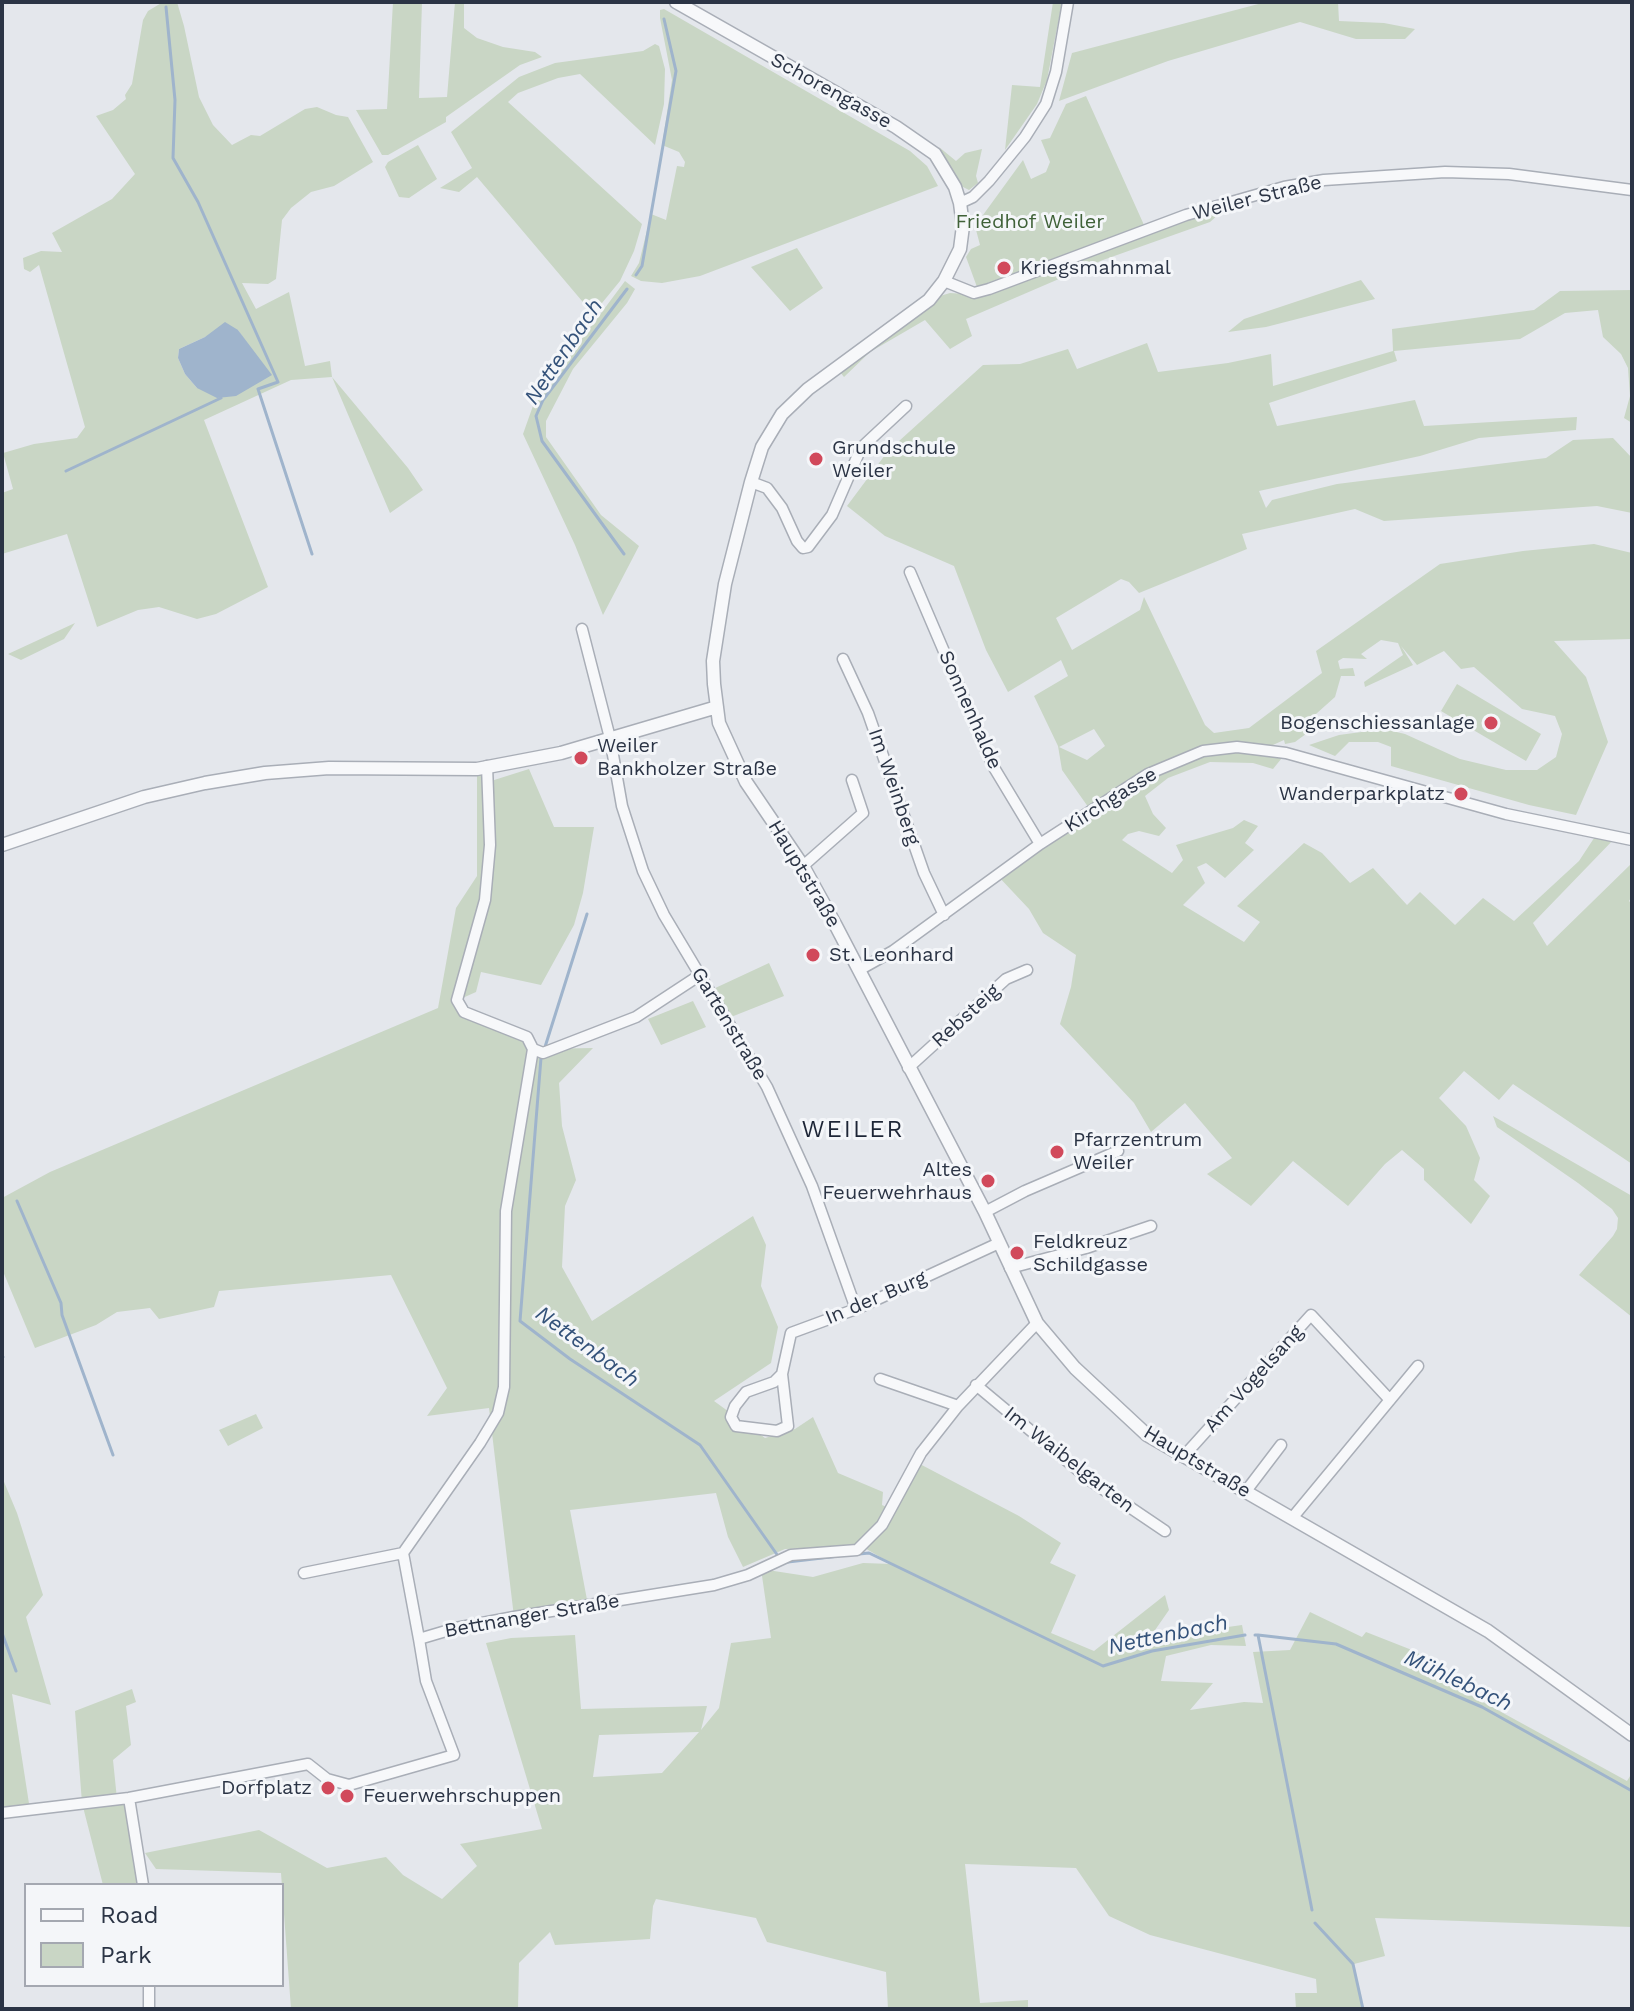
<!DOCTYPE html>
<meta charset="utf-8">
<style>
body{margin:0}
#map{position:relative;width:1634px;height:2011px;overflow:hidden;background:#e4e7ec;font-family:"Work Sans",sans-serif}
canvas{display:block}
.frame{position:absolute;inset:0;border:4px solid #2b3445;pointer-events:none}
.legend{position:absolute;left:24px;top:1883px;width:260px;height:104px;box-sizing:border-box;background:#f4f6f9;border:2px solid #a4a8b1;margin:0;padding:10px 14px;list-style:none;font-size:24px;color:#2b3445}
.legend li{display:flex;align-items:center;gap:16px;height:40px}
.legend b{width:40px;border:2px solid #a4a8b1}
</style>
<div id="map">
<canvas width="1634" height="2011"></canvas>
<div class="frame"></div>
<ul class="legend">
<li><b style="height:10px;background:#f7f8fa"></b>Road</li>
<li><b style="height:22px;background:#c9d6c5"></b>Park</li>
</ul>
</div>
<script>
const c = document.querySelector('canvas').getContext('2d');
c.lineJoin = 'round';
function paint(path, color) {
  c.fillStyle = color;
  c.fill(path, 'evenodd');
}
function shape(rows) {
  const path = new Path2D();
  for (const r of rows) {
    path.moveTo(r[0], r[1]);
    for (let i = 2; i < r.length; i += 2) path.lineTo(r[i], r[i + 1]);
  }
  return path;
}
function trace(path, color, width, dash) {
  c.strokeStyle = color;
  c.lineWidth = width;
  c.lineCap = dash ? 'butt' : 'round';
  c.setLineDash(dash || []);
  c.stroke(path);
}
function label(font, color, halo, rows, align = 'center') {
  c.font = font + ' "Work Sans",sans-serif';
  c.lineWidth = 6;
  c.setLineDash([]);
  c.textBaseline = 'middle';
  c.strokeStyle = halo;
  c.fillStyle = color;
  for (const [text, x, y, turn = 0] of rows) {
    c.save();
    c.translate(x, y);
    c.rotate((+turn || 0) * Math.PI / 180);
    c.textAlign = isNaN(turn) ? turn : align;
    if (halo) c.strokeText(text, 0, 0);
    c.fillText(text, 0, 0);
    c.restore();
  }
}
paint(shape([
 [163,2,177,2,184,26,199,97,213,125,232,145,251,135,260,136,305,109,317,107,336,115,348,117,373,162,334,186,311,192,291,208,282,220,276,279,268,284,242,283,256,309,289,292,305,366,330,361,332,377,408,468,423,490,390,513,332,377,291,380,204,420,268,587,216,614,197,619,159,607,138,610,97,627,67,534,2,554,2,493,13,489,3,453,34,444,77,438,85,427,39,265,30,272,24,269,23,258,41,251,62,252,52,233,112,199,135,174,96,116,113,110,126,99,125,95,132,84,143,20,148,11],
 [238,330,250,348,197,388,185,374,178,358,179,349,205,337],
 [393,2,422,2,419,98,447,97,455,2,464,2,464,28,477,38,503,47,535,52,542,57,520,65,446,117,446,122,388,155,382,155,356,110,387,109],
 [1053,2,1062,2,1047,80,1037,104,1005,150,1012,85,1040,87],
 [1266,2,1338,2,1339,21,1384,23,1415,29,1405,39,1356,39,1300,22,1168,61,1059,101,1072,53],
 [664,9,910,151,927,166,938,186,700,276,662,283,641,281,631,276,639,263,651,214,666,220,677,166,684,167,685,162,679,152,662,145,672,80,660,18,660,10],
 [655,44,659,46,665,69,664,104,655,145,580,74,558,78,518,93,508,102,642,224,634,251,620,281,593,314,477,177,459,192,440,188,472,168,451,132,519,77,555,63,643,51],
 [1086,96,1144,225,977,287,966,257,971,249,980,245,975,226,1023,160,1031,179,1046,172,1050,162,1041,140,1050,138,1066,104],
 [418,145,437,179,409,198,399,197,385,167,388,162],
 [939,147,956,161,965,153,982,149,976,176,978,183,969,190,961,186],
 [1236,199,1210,222,1103,260,966,319,972,336,950,349,925,320,870,352,844,377,840,372,921,313,940,296,950,293,983,295],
 [797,248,823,288,790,311,751,267],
 [1361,280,1375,299,1266,327,1228,332,1244,319],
 [625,281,635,289,627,303,573,369,546,421,546,437,601,515,639,546,603,615,575,545,523,434,534,403],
 [1632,290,1632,423,1624,418,1630,396,1628,368,1621,354,1603,337,1598,310,1565,313,1520,339,1394,351,1397,361,1269,403,1277,426,1415,400,1424,426,1577,417,1576,430,1479,438,1420,456,1259,491,1266,508,1272,500,1337,484,1546,458,1573,440,1613,438,1632,458,1632,513,1597,506,1384,521,1355,509,1242,534,1247,549,1139,593,1129,582,1121,579,1056,618,1072,650,1140,610,1144,597,1205,725,1214,733,1249,728,1322,673,1316,651,1440,564,1523,551,1594,544,1632,553,1632,639,1554,641,1586,677,1608,742,1576,815,1529,805,1391,766,1391,747,1378,742,1349,742,1335,756,1309,745,1339,735,1384,729,1405,734,1460,759,1506,770,1537,770,1556,757,1562,734,1555,716,1522,709,1474,667,1461,669,1444,651,1417,665,1401,646,1413,665,1365,687,1364,682,1403,655,1398,643,1381,640,1361,654,1367,659,1343,658,1338,661,1340,669,1353,668,1355,676,1341,676,1335,697,1307,722,1314,728,1295,742,1285,744,1284,740,1264,749,1286,753,1273,769,1253,763,1210,762,1168,778,1145,796,1153,814,1166,828,1159,836,1139,831,1128,834,1122,840,1172,873,1183,860,1176,845,1233,828,1244,820,1258,826,1245,843,1254,850,1225,878,1206,863,1197,867,1205,883,1183,905,1244,942,1260,922,1237,906,1304,843,1322,853,1350,883,1373,868,1407,905,1420,892,1455,925,1483,898,1514,921,1579,861,1598,832,1617,836,1533,923,1547,946,1632,863,1632,896,1629,901,1632,904,1632,1164,1513,1084,1499,1100,1464,1071,1439,1098,1466,1126,1480,1158,1474,1180,1490,1196,1471,1224,1424,1180,1424,1169,1402,1150,1385,1164,1348,1206,1293,1161,1251,1206,1207,1174,1232,1158,1185,1103,1151,1132,1134,1103,1060,1024,1071,987,1076,955,1043,933,1029,909,997,875,1091,811,1062,770,1058,746,1034,696,1068,676,1061,660,1008,692,986,650,954,566,885,536,847,506,888,451,983,365,1020,364,1068,349,1077,369,1147,343,1158,372,1228,363,1271,354,1273,386,1393,351,1392,329,1534,310,1560,291],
 [1094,729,1105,746,1087,760,1059,747],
 [75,623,64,639,21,660,8,654],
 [1457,684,1541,734,1526,761,1441,711],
 [477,769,491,781,529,769,554,827,594,827,583,893,574,925,541,985,481,972,476,992,458,1000,464,1012,527,1037,533,1049,593,1048,559,1083,562,1126,576,1180,565,1206,562,1267,592,1321,753,1216,766,1245,761,1286,778,1327,771,1363,714,1401,765,1438,795,1429,813,1417,838,1473,883,1492,882,1505,893,1510,916,1462,1019,1516,1061,1543,1050,1563,1076,1575,1051,1633,1094,1651,1165,1595,1169,1610,1153,1633,1179,1634,1242,1625,1246,1646,1211,1645,1166,1656,1161,1681,1213,1683,1190,1710,1244,1702,1263,1703,1253,1652,1290,1650,1310,1612,1362,1637,1366,1632,1417,1652,1452,1685,1627,1781,1632,1773,1632,1927,1375,1918,1385,1956,1354,1964,1363,2009,1296,2009,1295,1993,1317,1993,1316,1979,1150,1935,1109,1916,1076,1868,965,1864,980,2003,1028,2000,1028,2009,888,2009,886,1972,767,1942,756,1918,656,1899,653,1906,650,1939,555,1945,550,1932,519,1963,518,2009,291,2009,281,1873,156,1869,145,1853,259,1830,327,1868,386,1857,403,1875,442,1899,477,1866,460,1844,542,1829,486,1643,511,1638,575,1635,581,1709,707,1706,701,1730,719,1708,731,1643,771,1638,761,1569,813,1577,863,1563,892,1564,863,1547,785,1549,743,1567,728,1537,716,1493,570,1510,588,1605,514,1617,489,1408,427,1416,447,1388,391,1275,219,1291,214,1307,159,1319,150,1308,117,1312,96,1325,35,1348,2,1269,2,1198,50,1172,438,1008,456,908,477,876],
 [699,1732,662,1773,593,1777,599,1735],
 [769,963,784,996,726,1019,711,990],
 [693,1001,706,1027,661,1045,648,1019],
 [1493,1116,1632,1196,1632,1317,1579,1275,1613,1236,1617,1229,1618,1218,1612,1209,1578,1183,1497,1127],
 [256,1414,263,1428,228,1446,219,1430],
 [2,1477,17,1513,43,1595,26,1617,51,1705,12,1694,30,1810,2,1810],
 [132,1689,136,1702,126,1706,131,1745,113,1760,117,1799,129,1798,143,1885,103,1885,82,1803,75,1711]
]), '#c9d6c5');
paint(shape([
 [225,322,238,330,272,375,236,396,217,398,197,388,185,374,178,358,179,349,205,337]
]), '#9fb4cc');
trace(shape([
 [166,7,175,100,173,158,198,202,278,382,258,389,312,554],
 [636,275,642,266,676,71,664,19],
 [66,471,221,398],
 [624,554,542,441,536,416,543,400,627,289],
 [545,1047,587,914],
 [541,1058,520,1321,570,1359,700,1445,778,1556],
 [17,1201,61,1303,62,1315,113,1455],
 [2,1358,3,1357],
 [859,1554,869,1553,1103,1666,1152,1651,1245,1635],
 [788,1562,839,1556],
 [2,1633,16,1671],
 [1255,1635,1258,1635,1312,1910],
 [1258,1635,1336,1644,1482,1707,1632,1791],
 [1315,1923,1353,1964,1363,2009]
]), '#9fb4cc', 3);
const minor = shape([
 [960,203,973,197,989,181,1025,137,1046,104,1056,72,1068,2],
 [944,281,974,293,989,289,1186,215,1284,187,1324,180,1445,172,1509,174,1632,190],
 [751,482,767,488,782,508,797,541,803,548,808,547,832,515,861,448,906,406],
 [910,572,993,766,1040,844],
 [582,629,610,738,622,806,643,871,664,915,767,1087,812,1186,856,1309],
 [843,659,868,713,924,873,944,915],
 [487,766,490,845,485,900,457,1000,464,1012,527,1037,533,1049],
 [803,866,863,813,852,780],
 [859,970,893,951,1040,844,1148,774,1203,751,1237,747,1286,753,1506,814,1632,840],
 [908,1068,1006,979,1027,970],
 [985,1212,1025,1191,1118,1151],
 [1010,1268,1086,1248,1151,1226],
 [782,1374,774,1382,746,1392,735,1406,731,1417,736,1426,777,1431,788,1426,782,1374,791,1333,856,1309,999,1243],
 [880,1379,958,1406],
 [976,1385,1091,1481,1165,1531],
 [1183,1457,1311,1315,1390,1400],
 [1246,1491,1281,1445],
 [1293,1517,1418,1366],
 [304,1573,403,1553],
 [419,1639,403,1553,480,1443,498,1413,504,1387,506,1211,533,1049,543,1053,636,1017,700,975],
 [129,1798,143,1885],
 [2,1813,129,1798,308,1764,327,1779,349,1785,454,1755,426,1681,419,1639,456,1628,514,1617,714,1585,748,1575,791,1555,857,1550,882,1525,921,1453,958,1406,1037,1323],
 [149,1985,149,2009]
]);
const tertiary = shape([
 [676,2,896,127,935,154,955,187,960,203,963,226,960,249,944,281,929,300,808,389,782,414,762,447,751,482,725,584,713,661,714,684,719,723,746,782,803,866,835,924,985,1212,1037,1323,1075,1368,1147,1435,1488,1631,1632,1735],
 [2,845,144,797,205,783,265,773,329,768,477,769,561,753,717,707]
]);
trace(minor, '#a9aeb7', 13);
trace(tertiary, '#a9aeb7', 15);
trace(minor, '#f7f8fa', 10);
trace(tertiary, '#f7f8fa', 12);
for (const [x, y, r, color] of [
 [1004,268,8,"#d1495b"],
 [816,459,8,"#d1495b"],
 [1491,723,8,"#d1495b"],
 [581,758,8,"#d1495b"],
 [1461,794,8,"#d1495b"],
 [813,955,8,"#d1495b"],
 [1057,1152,8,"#d1495b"],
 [988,1181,8,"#d1495b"],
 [1017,1253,8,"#d1495b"],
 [328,1788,8,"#d1495b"],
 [347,1796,8,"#d1495b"]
]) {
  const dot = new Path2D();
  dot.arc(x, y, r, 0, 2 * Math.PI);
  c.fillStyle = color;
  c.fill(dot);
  trace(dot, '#f4f6f9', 3);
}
label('20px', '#2b3445', '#f4f6f9', [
 ["Schorengasse",831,91,29],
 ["Weiler Straße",1257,198,-14],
 ["Sonnenhalde",970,710,66],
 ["Im Weinberg",894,787,71],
 ["Kirchgasse",1111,800,-32],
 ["Hauptstraße",804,874,59],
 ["Rebsteig",966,1016,-42],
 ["Gartenstraße",729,1024,59],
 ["In der Burg",876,1298,-23],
 ["Am Vogelsang",1254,1379,-48],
 ["Im Waibelgarten",1069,1460,38],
 ["Hauptstraße",1197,1462,31],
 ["Bettnanger Straße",532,1616,-10]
]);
label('20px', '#3f6138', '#f4f6f9', [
 ["Friedhof Weiler",1030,222]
]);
label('20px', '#2b3445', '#f4f6f9', [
 ["Kriegsmahnmal",1020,268],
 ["Grundschule",832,448],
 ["Weiler",832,471],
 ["Bogenschiessanlage",1475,723,"right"],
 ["Weiler",597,746],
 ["Bankholzer Straße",597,769],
 ["Wanderparkplatz",1445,794,"right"],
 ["St. Leonhard",829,955],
 ["Pfarrzentrum",1073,1140],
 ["Weiler",1073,1163],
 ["Altes",972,1170,"right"],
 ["Feuerwehrhaus",972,1193,"right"],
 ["Feldkreuz",1033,1242],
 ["Schildgasse",1033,1265],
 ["Dorfplatz",312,1788,"right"],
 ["Feuerwehrschuppen",363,1796]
], 'left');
label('italic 22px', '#34527a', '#f4f6f9', [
 ["Nettenbach",564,352,-56],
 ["Nettenbach",587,1347,36],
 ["Nettenbach",1168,1635,-12],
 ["Mühlebach",1458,1681,25]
]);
c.letterSpacing = '2px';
label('24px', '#1d2536', '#f4f6f9', [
 ["WEILER",853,1130]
]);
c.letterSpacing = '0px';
</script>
